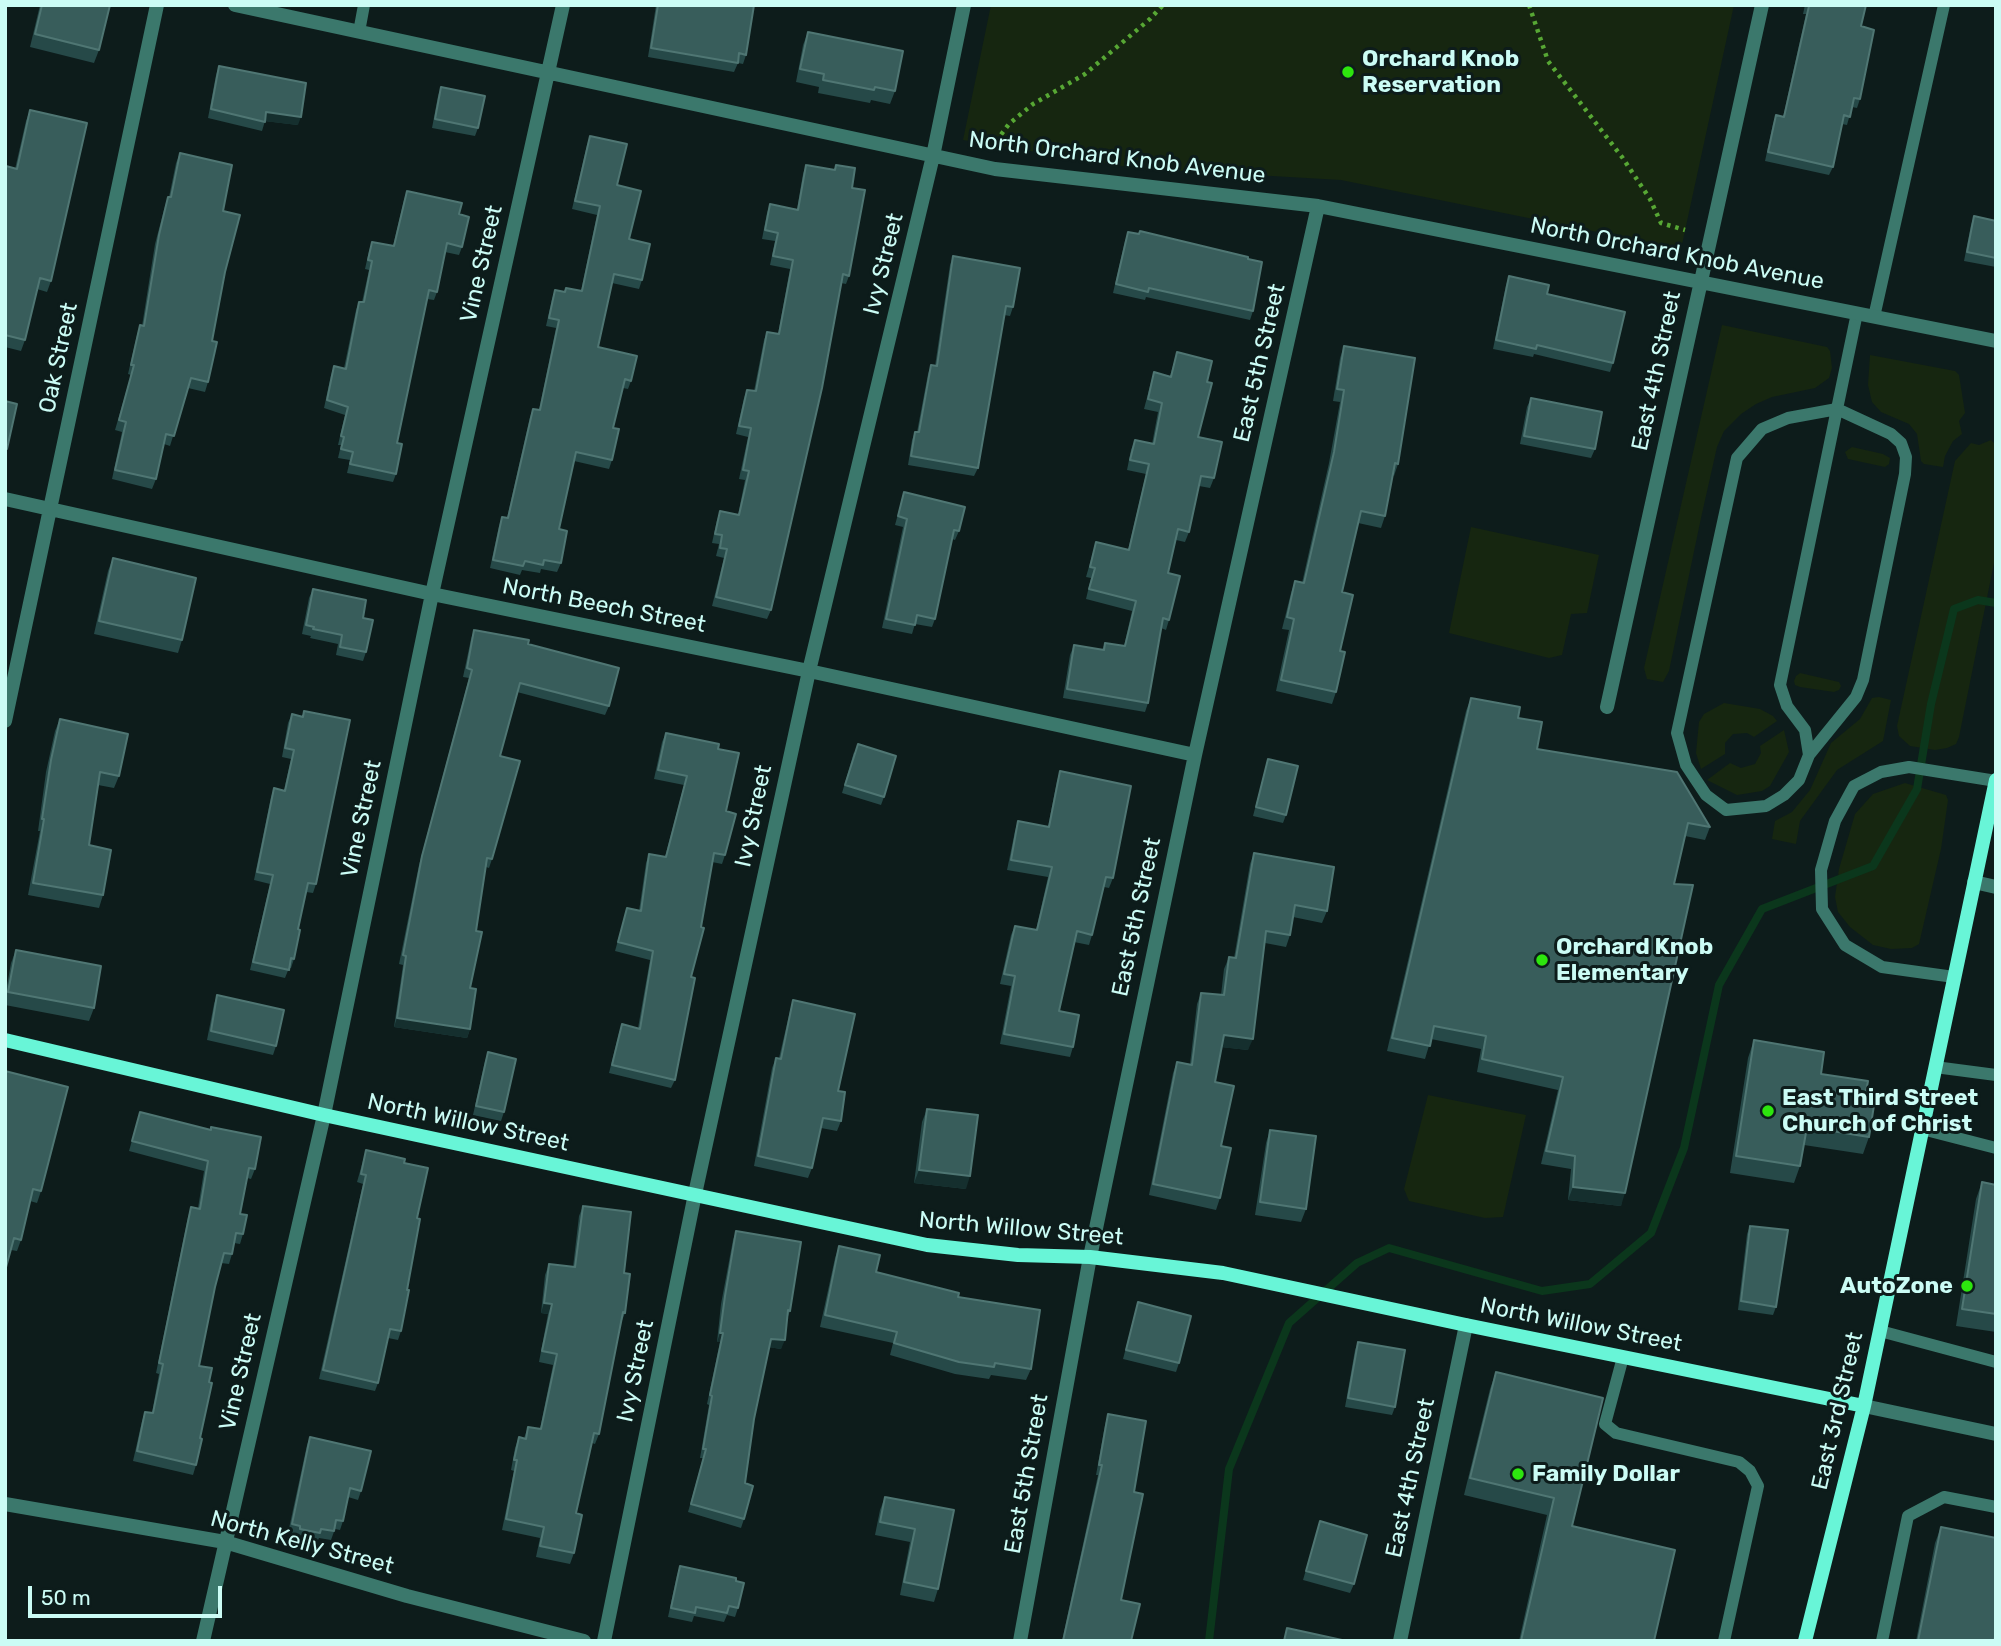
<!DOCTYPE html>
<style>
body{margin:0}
#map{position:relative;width:2001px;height:1646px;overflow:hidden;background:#0d1c1b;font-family:Rubik,sans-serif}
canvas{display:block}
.frame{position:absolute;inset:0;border:7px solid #cbfcf5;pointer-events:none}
.scale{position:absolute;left:28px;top:1586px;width:194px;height:32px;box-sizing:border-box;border:4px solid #cbfcf5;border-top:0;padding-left:9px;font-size:21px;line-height:24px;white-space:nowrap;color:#cbfcf5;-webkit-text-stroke:5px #0d1c1b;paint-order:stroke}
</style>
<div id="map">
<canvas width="2001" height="1646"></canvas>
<div class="frame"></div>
<div class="scale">50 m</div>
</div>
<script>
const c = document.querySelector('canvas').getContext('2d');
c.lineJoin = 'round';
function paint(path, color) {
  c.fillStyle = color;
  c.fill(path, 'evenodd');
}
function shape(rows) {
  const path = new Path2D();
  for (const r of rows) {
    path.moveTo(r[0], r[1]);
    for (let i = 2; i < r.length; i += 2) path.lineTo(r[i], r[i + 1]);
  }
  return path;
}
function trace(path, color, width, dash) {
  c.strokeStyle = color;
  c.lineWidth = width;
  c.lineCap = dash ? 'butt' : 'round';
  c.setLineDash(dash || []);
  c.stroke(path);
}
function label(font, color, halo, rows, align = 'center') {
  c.font = font + ' Rubik,sans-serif';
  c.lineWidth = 6;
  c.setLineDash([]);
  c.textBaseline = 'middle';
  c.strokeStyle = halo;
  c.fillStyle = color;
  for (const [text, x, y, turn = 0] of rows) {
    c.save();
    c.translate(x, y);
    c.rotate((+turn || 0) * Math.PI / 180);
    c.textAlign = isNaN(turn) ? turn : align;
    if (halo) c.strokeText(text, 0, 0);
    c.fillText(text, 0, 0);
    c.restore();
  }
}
paint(shape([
 [991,5,1734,5,1681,249,1341,180,1134,168,963,140],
 [1722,325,1827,347,1830,351,1832,368,1829,378,1815,388,1772,397,1756,404,1741,414,1724,431,1717,447,1701,518,1669,671,1663,682,1647,679,1644,668],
 [1870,355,1955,371,1959,375,1965,413,1959,421,1962,434,1953,441,1945,456,1943,467,1924,464,1921,461,1917,434,1909,424,1881,412,1872,402,1868,385],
 [1991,440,1996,445,1996,553,1959,737,1956,744,1947,748,1935,750,1910,746,1899,736,1897,726,1955,461,1971,443,1979,445],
 [1852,447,1883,454,1890,458,1889,464,1885,467,1848,459,1845,452],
 [1471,527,1599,555,1587,613,1571,614,1562,655,1549,658,1449,633],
 [1800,673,1839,682,1841,686,1839,690,1834,692,1800,687,1795,685,1794,681,1796,676],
 [1879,697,1891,700,1883,741,1837,770,1800,821,1796,844,1772,839,1775,821,1792,812,1810,790,1831,743,1860,719,1872,698],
 [1724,703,1760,709,1773,716,1777,721,1754,737,1747,733,1733,734,1725,743,1725,754,1701,769,1696,753,1699,722,1704,714],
 [1784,730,1789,752,1770,786,1762,791,1737,795,1707,780,1730,763,1741,768,1755,764,1761,753,1760,746],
 [1905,783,1946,795,1948,800,1941,849,1919,944,1912,948,1891,949,1873,945,1850,927,1838,912,1835,897,1839,869,1855,814,1873,794],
 [1428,1095,1526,1115,1503,1217,1485,1218,1409,1201,1404,1189]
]), '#162610');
trace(shape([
 [1209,1641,1229,1469,1289,1323,1357,1263,1389,1248,1542,1291,1590,1284,1651,1233,1684,1148,1719,985,1762,909,1873,866,1917,789,1931,704,1954,609,1978,600,1996,603]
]), '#0b371c', 8);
trace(shape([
 [1529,5,1548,61,1622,157,1650,199,1661,223,1685,230],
 [998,151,1000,136,1009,124,1033,104,1085,74,1150,19,1163,5]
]), '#57a734', 4.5, [3.5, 5]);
trace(shape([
 [359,32,364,5],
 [1874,317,1944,5],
 [1809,755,1856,697,1863,680,1905,474,1906,457,1901,443,1891,434,1837,409,1788,418,1762,429,1737,458,1677,733,1686,765,1706,795,1726,810,1766,806,1784,795,1799,780,1809,755,1805,730,1787,706,1780,685,1837,409,1857,313],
 [1954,977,1882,967,1845,945,1822,909,1821,870,1835,821,1854,786,1881,772,1909,767,1996,781],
 [1935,1067,1996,1075],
 [1922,1129,1996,1148],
 [1880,1331,1996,1362],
 [1623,1357,1605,1424,1616,1433,1739,1462,1750,1471,1758,1486,1724,1641],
 [1882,1641,1908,1516,1944,1497,1996,1507]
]), '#3b786c', 12);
trace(shape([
 [235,5,995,169,1318,206,1996,341],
 [5,499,432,594,809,671,1195,755],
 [1607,707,1762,5],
 [5,721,157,5],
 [1974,882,1996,887],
 [1864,1406,1996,1434],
 [5,1504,225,1542,407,1596,584,1641],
 [203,1641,324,1115,432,594,563,5],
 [604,1641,695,1194,809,671,933,156,964,5],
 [1020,1641,1090,1257,1195,755,1318,206],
 [1400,1641,1466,1325]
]), '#3b786c', 14);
trace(shape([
 [5,1040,324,1115,927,1245,1018,1255,1090,1257,1223,1273,1466,1325,1864,1406],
 [1805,1641,1864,1406,1996,780]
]), '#68f5d7', 14);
paint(shape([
 [40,5,110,5,99,50,94,63,30,47],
 [656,5,754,5,746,55,743,64,738,63,734,72,648,57],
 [1805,5,1866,5,1861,26,1860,99,1857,108,1852,107,1847,125,1842,124,1833,167,1829,175,1765,161,1773,124,1776,115,1783,117,1806,14,1803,14],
 [808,32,895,91,890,104,871,100,870,103,818,93,819,87,796,82,803,45],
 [219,66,298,125,265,121,262,131,208,118,216,75],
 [441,87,478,128,475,136,432,128,438,96],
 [30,110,51,281,47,292,37,289,25,340,21,351,5,347,5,167,15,169,26,121],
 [590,136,617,185,629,239,642,280,639,289,612,283,598,347,631,381,628,389,623,388,613,428,612,460,609,469,574,461,559,529,561,563,557,572,541,569,540,573,522,570,520,575,490,568,499,526,502,517,507,518,530,417,533,409,539,410,556,328,546,326,552,299,555,290,564,292,566,288,581,291,597,215,572,209,587,145],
 [180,153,223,211,225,272,212,341,208,382,205,392,188,388,170,446,164,444,156,479,152,489,112,479,122,432,115,430,131,375,128,374,137,335,140,325,142,326,155,244,165,206,168,197,169,197,176,163],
 [806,165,834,170,836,165,852,188,849,276,846,284,841,283,771,610,767,619,712,606,724,558,716,556,719,544,712,543,717,520,720,511,738,515,745,480,739,479,748,437,736,434,744,398,747,390,754,391,764,340,767,332,778,334,790,269,770,265,775,241,762,239,767,213,770,204,797,209,803,174],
 [407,191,459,214,462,247,459,255,445,252,437,292,434,300,427,299,397,443,396,474,393,482,347,473,350,460,338,458,341,445,338,445,345,415,324,408,331,375,334,366,344,368,356,310,359,302,362,302,369,270,365,269,369,251,372,242,393,246,404,200],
 [1974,216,1996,221,1996,267,1964,261,1971,225],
 [1128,232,1253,311,1250,320,1146,297,1145,300,1113,293,1125,241],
 [953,256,1013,307,1010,316,1004,315,978,468,974,476,908,465,912,440,915,432,917,432,928,374,931,365,935,366,950,265],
 [1509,276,1547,294,1613,363,1610,372,1534,354,1533,357,1493,349,1506,285],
 [1344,346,1398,464,1394,476,1393,475,1385,516,1381,528,1358,523,1342,592,1340,651,1336,692,1332,704,1276,691,1289,630,1282,629,1291,593,1295,581,1302,583,1329,463,1340,402,1333,401,1340,358],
 [1177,352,1207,382,1198,437,1214,478,1210,488,1199,486,1189,532,1185,542,1176,540,1168,573,1169,620,1166,630,1161,628,1148,703,1145,712,1063,698,1070,655,1074,645,1102,650,1105,643,1124,646,1132,611,1086,599,1091,578,1086,577,1096,542,1128,550,1146,474,1127,470,1131,450,1135,440,1152,444,1158,412,1144,409,1151,382,1154,372,1170,376],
 [1531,398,1595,449,1591,458,1520,444,1527,407],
 [904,492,959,531,955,540,952,539,935,619,932,627,915,624,912,634,882,628,903,527,895,525],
 [113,558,182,640,178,653,94,634,108,571],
 [313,589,363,618,366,652,363,661,336,655,338,644,310,638,311,636,302,634,309,598],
 [474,630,528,644,609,706,605,715,517,692,500,756,492,859,489,868,486,867,476,931,470,988,470,1029,467,1038,394,1027,403,965,399,964,419,865,469,678,463,677,471,639],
 [1471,698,1518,718,1537,749,1710,827,1705,840,1685,836,1674,884,1621,1206,1568,1200,1571,1169,1541,1164,1558,1090,1477,1072,1481,1049,1431,1039,1425,1059,1387,1051,1466,711],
 [304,711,316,884,313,893,306,892,298,929,294,959,291,968,289,968,285,978,250,970,270,884,254,880,271,797,274,788,284,790,291,759,282,757,288,723,292,714,302,716],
 [60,719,119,776,114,788,98,785,89,845,103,895,99,908,28,895,40,831,38,831,46,772,55,731],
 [666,733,718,749,726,811,725,855,722,864,712,862,691,977,675,1080,671,1088,609,1073,619,1033,622,1024,638,1028,650,960,615,951,627,908,639,911,646,863,649,854,665,857,684,785,654,779,662,742],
 [854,752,884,797,881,805,842,793],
 [1268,759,1286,815,1283,823,1253,816],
 [1060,771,1113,878,1109,888,1104,887,1092,935,1089,945,1074,942,1059,1011,1073,1047,1070,1057,1000,1044,1011,986,1000,984,1011,935,1015,926,1036,930,1048,877,1007,870,1015,831,1018,821,1048,827,1057,781],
 [1254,853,1327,911,1322,923,1293,917,1290,935,1286,947,1265,943,1248,1050,1222,1047,1215,1082,1221,1146,1220,1198,1216,1210,1149,1195,1173,1073,1177,1062,1190,1064,1197,1004,1201,993,1221,995,1224,969,1229,957,1234,958,1250,864],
 [16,950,94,1008,89,1021,5,1005,5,997,11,963],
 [217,995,276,1046,273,1055,207,1040,214,1004],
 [793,1000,838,1091,841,1121,837,1131,821,1128,812,1168,808,1178,754,1166,772,1068,776,1058,779,1058,790,1011],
 [1754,1040,1865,1098,1869,1137,1863,1154,1804,1145,1800,1166,1794,1183,1730,1173,1748,1058],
 [488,1052,504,1112,501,1121,473,1115,485,1061],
 [5,1071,41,1191,37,1203,30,1201,21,1240,17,1251,11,1250],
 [927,1109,966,1189,914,1183,922,1122],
 [140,1112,255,1169,251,1179,247,1178,240,1214,243,1234,240,1244,234,1243,232,1254,229,1264,221,1263,215,1287,199,1366,200,1438,196,1465,193,1475,133,1461,142,1421,145,1412,152,1413,159,1374,156,1373,188,1217,191,1207,198,1208,204,1171,129,1151],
 [1270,1130,1306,1209,1301,1222,1255,1215,1266,1143],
 [366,1150,404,1163,417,1218,401,1331,398,1340,388,1338,378,1383,375,1391,319,1379,363,1184,357,1182],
 [1982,1182,1996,1185,1996,1332,1956,1326,1976,1199],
 [583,1206,624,1273,625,1313,621,1323,599,1434,595,1444,592,1443,576,1513,574,1553,570,1564,536,1557,540,1538,502,1530,514,1471,511,1470,515,1448,519,1437,524,1438,528,1427,540,1429,553,1365,539,1362,548,1314,541,1313,545,1275,549,1264,573,1267,579,1216],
 [1750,1226,1776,1307,1773,1315,1738,1310,1747,1234],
 [736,1231,790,1311,787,1319,781,1349,769,1347,754,1419,745,1483,744,1519,741,1528,688,1512,703,1458,700,1458,709,1405,707,1404,720,1342,717,1342,721,1304,733,1240],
 [839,1246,876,1272,958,1297,1031,1369,1026,1380,991,1375,989,1379,955,1374,890,1355,893,1343,820,1327,835,1258],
 [1138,1302,1179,1363,1176,1372,1123,1359],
 [1358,1342,1395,1407,1392,1415,1345,1407,1355,1350],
 [1496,1372,1572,1526,1654,1641,1519,1641,1547,1515,1464,1495,1490,1389],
 [1108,1414,1134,1492,1121,1600,1131,1641,1062,1641,1098,1475,1096,1475,1105,1425],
 [310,1437,361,1491,358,1500,348,1497,343,1521,340,1530,335,1529,331,1540,319,1538,317,1542,297,1538,297,1535,288,1533,307,1445],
 [885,1497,954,1510,938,1589,934,1602,900,1595,910,1542,875,1535,880,1510],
 [1320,1521,1354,1584,1350,1593,1303,1580],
 [1941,1527,1996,1538,1996,1641,1916,1641,1935,1543],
 [680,1566,736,1581,738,1608,735,1617,727,1615,724,1622,694,1616,692,1622,668,1617,677,1575]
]), '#264948');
paint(shape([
 [266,112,301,117,298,125,263,121],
 [397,1018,470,1029,467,1038,394,1027],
 [1224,1035,1253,1039,1248,1050,1220,1047],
 [919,1170,970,1176,966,1189,914,1183],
 [1573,1187,1625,1193,1621,1206,1568,1200],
 [544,1303,552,1304,548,1314,541,1313],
 [720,1333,723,1333,720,1342,717,1342],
 [771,1339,785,1340,781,1349,768,1347]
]), '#152f2e');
const building = shape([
 [42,5,110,5,99,50,35,34,42,5],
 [658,5,754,5,746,55,739,53,738,63,651,48,658,5],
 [1807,5,1866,5,1861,26,1874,30,1860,99,1854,98,1850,117,1844,115,1833,167,1768,152,1776,115,1784,117,1809,6,1807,5],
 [808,32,903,51,895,91,875,87,874,90,823,80,824,74,800,69,808,32],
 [219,66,306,83,301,117,266,112,265,122,211,109,219,66],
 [441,87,485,96,478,128,435,119,441,87],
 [30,110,87,123,51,281,40,278,25,340,5,335,5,168,6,166,17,169,30,110],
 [590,136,627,144,617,185,641,191,629,239,650,244,642,280,614,274,598,347,637,356,631,381,625,379,613,428,619,429,612,460,576,452,559,529,567,531,561,563,544,560,543,565,525,561,523,566,493,560,502,517,508,518,533,409,540,410,559,320,549,318,555,290,565,292,566,288,582,291,600,206,575,201,590,136],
 [180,153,232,165,223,211,240,215,225,272,212,341,217,342,208,382,191,378,174,436,166,434,156,479,115,470,126,422,119,420,134,365,131,365,140,325,144,326,159,235,168,197,171,197,180,153],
 [806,165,835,170,836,165,855,168,852,188,865,190,849,276,843,274,822,388,771,610,716,597,727,549,720,548,722,535,715,534,720,511,739,515,749,471,743,470,751,428,739,426,747,390,756,391,767,332,779,334,793,260,773,256,778,233,765,230,770,204,798,210,806,165],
 [407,191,462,203,459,214,469,217,462,247,447,243,437,292,429,290,397,443,402,444,396,474,350,464,353,452,341,449,344,437,341,436,348,407,327,400,334,366,346,369,359,302,364,302,372,261,368,260,372,242,394,246,407,191],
 [1974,216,1996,221,1996,258,1967,252,1974,216],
 [1140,231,1248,257,1248,259,1262,262,1253,311,1149,288,1148,292,1116,284,1128,232,1139,234,1140,231],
 [953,256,1020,268,1013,307,1006,306,978,468,911,456,915,432,919,432,931,365,937,366,953,256],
 [1509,276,1549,285,1547,294,1625,312,1613,363,1537,345,1536,349,1496,340,1509,276],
 [1344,346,1415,358,1398,464,1395,463,1385,516,1361,511,1342,592,1353,595,1340,651,1345,652,1336,692,1281,680,1294,619,1287,617,1295,581,1304,583,1334,452,1344,390,1337,389,1344,346],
 [1177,352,1212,361,1207,382,1212,383,1198,437,1222,442,1214,478,1201,476,1189,532,1178,529,1168,573,1180,576,1169,620,1163,618,1148,703,1067,689,1074,645,1104,650,1105,643,1125,646,1136,601,1089,589,1095,568,1090,567,1096,542,1129,550,1149,464,1130,460,1135,440,1154,444,1162,403,1148,399,1154,372,1171,377,1177,352],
 [1531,398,1602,412,1595,449,1524,436,1531,398],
 [5,401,17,404,7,449,5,448,5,401],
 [904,492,965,507,959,531,954,530,935,619,917,615,915,625,886,619,907,519,898,516,904,492],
 [113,558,196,578,182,640,99,621,113,558],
 [313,589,366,600,363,618,373,620,366,652,340,647,342,635,313,629,314,627,306,625,313,589],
 [474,630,529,640,528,644,619,668,609,706,520,683,500,756,520,761,492,859,487,858,476,931,482,932,470,988,476,989,470,1029,397,1018,406,956,403,955,422,856,472,670,467,668,474,630],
 [1471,698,1520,707,1518,718,1542,722,1537,749,1677,772,1710,827,1688,823,1674,884,1693,885,1625,1193,1573,1187,1575,1156,1546,1151,1563,1077,1482,1059,1486,1036,1434,1026,1430,1046,1392,1038,1471,698],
 [304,711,350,720,316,884,308,883,298,929,300,930,294,959,291,958,289,970,253,962,273,875,257,872,274,788,285,791,294,750,285,748,292,714,303,717,304,711],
 [60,719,128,734,119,776,100,772,89,845,111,850,103,895,33,883,44,819,42,819,51,760,60,719],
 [666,733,719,744,718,749,739,753,726,811,736,814,725,855,714,853,701,927,704,928,691,977,695,978,675,1080,612,1065,622,1024,640,1029,653,951,618,942,627,908,641,911,649,854,666,857,687,776,658,770,666,733],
 [858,744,896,756,884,797,845,785,858,744],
 [1268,759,1298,766,1286,815,1256,807,1268,759],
 [1060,771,1131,786,1113,878,1106,877,1092,935,1077,931,1059,1011,1079,1015,1073,1047,1004,1034,1015,976,1004,974,1015,926,1037,930,1052,867,1011,860,1018,821,1049,827,1060,771],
 [1254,853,1334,867,1327,911,1295,905,1290,935,1266,931,1253,1039,1224,1035,1215,1082,1234,1086,1221,1146,1231,1148,1220,1198,1153,1184,1177,1062,1192,1065,1201,993,1224,995,1229,957,1236,958,1254,853],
 [16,950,101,966,94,1008,8,992,16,950],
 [217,995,284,1010,276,1046,211,1031,217,995],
 [793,1000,855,1014,838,1091,845,1092,841,1121,823,1118,812,1168,758,1156,776,1058,781,1059,793,1000],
 [1754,1040,1824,1052,1821,1074,1868,1081,1865,1098,1875,1099,1869,1137,1807,1127,1800,1166,1736,1156,1754,1040],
 [488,1052,516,1059,504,1112,476,1106,488,1052],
 [5,1071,68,1087,41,1191,33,1189,21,1240,14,1238,5,1271,5,1071],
 [927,1109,978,1115,970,1176,919,1170,927,1109],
 [140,1112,211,1130,211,1127,261,1137,255,1169,249,1168,240,1214,247,1215,243,1234,236,1233,232,1254,224,1253,215,1287,199,1366,212,1368,209,1382,212,1383,200,1438,202,1439,196,1465,137,1451,145,1412,153,1413,163,1364,159,1363,191,1207,200,1209,208,1161,132,1141,140,1112],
 [1270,1130,1316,1136,1306,1209,1260,1202,1270,1130],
 [366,1150,405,1159,404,1163,428,1168,417,1218,420,1219,407,1290,409,1290,401,1331,390,1329,378,1383,323,1370,366,1175,361,1174,366,1150],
 [1982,1182,1996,1185,1996,1314,1962,1309,1982,1182],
 [583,1206,631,1212,624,1273,630,1274,625,1313,623,1312,599,1434,594,1433,576,1513,582,1515,574,1553,540,1546,544,1527,506,1519,517,1460,514,1460,519,1437,526,1439,528,1427,541,1429,557,1354,542,1351,552,1304,544,1303,549,1264,575,1267,583,1206],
 [1750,1226,1788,1230,1776,1307,1741,1301,1750,1226],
 [736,1231,801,1242,790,1311,788,1310,785,1340,771,1339,754,1419,745,1483,753,1486,744,1519,691,1504,706,1449,703,1449,712,1396,710,1395,723,1333,720,1333,725,1296,736,1231],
 [839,1246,880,1255,876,1272,959,1293,958,1297,1040,1310,1031,1369,995,1363,994,1367,959,1362,894,1343,897,1332,825,1315,839,1246],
 [1138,1302,1191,1316,1179,1363,1126,1350,1138,1302],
 [1358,1342,1405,1350,1395,1407,1348,1398,1358,1342],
 [1496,1372,1603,1398,1572,1526,1675,1550,1654,1641,1521,1641,1554,1498,1470,1478,1496,1372],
 [1108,1414,1146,1421,1134,1492,1143,1494,1121,1600,1140,1604,1131,1641,1063,1641,1102,1465,1099,1465,1108,1414],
 [310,1437,371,1451,361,1491,350,1488,343,1521,336,1520,334,1531,321,1529,320,1533,300,1529,300,1526,292,1524,310,1437],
 [885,1497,954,1510,938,1589,904,1582,915,1529,880,1522,885,1497],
 [1320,1521,1367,1535,1354,1584,1306,1571,1320,1521],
 [1941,1527,1996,1538,1996,1637,1995,1637,1994,1641,1918,1641,1941,1527],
 [680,1566,736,1578,736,1581,744,1583,738,1608,729,1606,727,1613,696,1607,695,1613,671,1608,680,1566],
 [1287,1628,1342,1640,1342,1641,1284,1641,1287,1628]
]);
paint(building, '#385d5b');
trace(building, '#4f7673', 2);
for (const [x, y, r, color] of [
 [1348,72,7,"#2de50e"],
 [1542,960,7,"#2de50e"],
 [1768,1111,7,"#2de50e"],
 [1967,1286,7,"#2de50e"],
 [1518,1474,7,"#2de50e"]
]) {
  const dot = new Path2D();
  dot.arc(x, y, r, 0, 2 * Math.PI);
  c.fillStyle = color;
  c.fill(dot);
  trace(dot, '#0d1c1b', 2.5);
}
label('bold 23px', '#cbfcf5', '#0d1c1b', [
 ["Orchard Knob",1362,59],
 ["Reservation",1362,85],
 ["Orchard Knob",1556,947],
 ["Elementary",1556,973],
 ["East Third Street",1782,1098],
 ["Church of Christ",1782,1124],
 ["AutoZone",1953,1286,"right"],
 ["Family Dollar",1532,1474]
], 'left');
label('23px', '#cbfcf5', '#0d1c1b', [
 ["North Orchard Knob Avenue",1117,158,7],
 ["North Orchard Knob Avenue",1677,254,11],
 ["Vine Street",482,264,-77],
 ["Ivy Street",884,264,-76],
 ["Oak Street",59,358,-78],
 ["East 5th Street",1260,363,-77],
 ["East 4th Street",1657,371,-78],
 ["North Beech Street",604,606,11],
 ["Ivy Street",754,816,-78],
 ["Vine Street",362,819,-78],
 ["East 5th Street",1137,917,-78],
 ["North Willow Street",468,1123,12],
 ["North Willow Street",1021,1229,5],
 ["North Willow Street",1581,1325,11],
 ["Ivy Street",636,1371,-78],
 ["Vine Street",241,1372,-77],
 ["East 3rd Street",1838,1411,-77],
 ["East 5th Street",1027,1474,-80],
 ["East 4th Street",1411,1478,-78],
 ["North Kelly Street",302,1543,15]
]);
</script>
